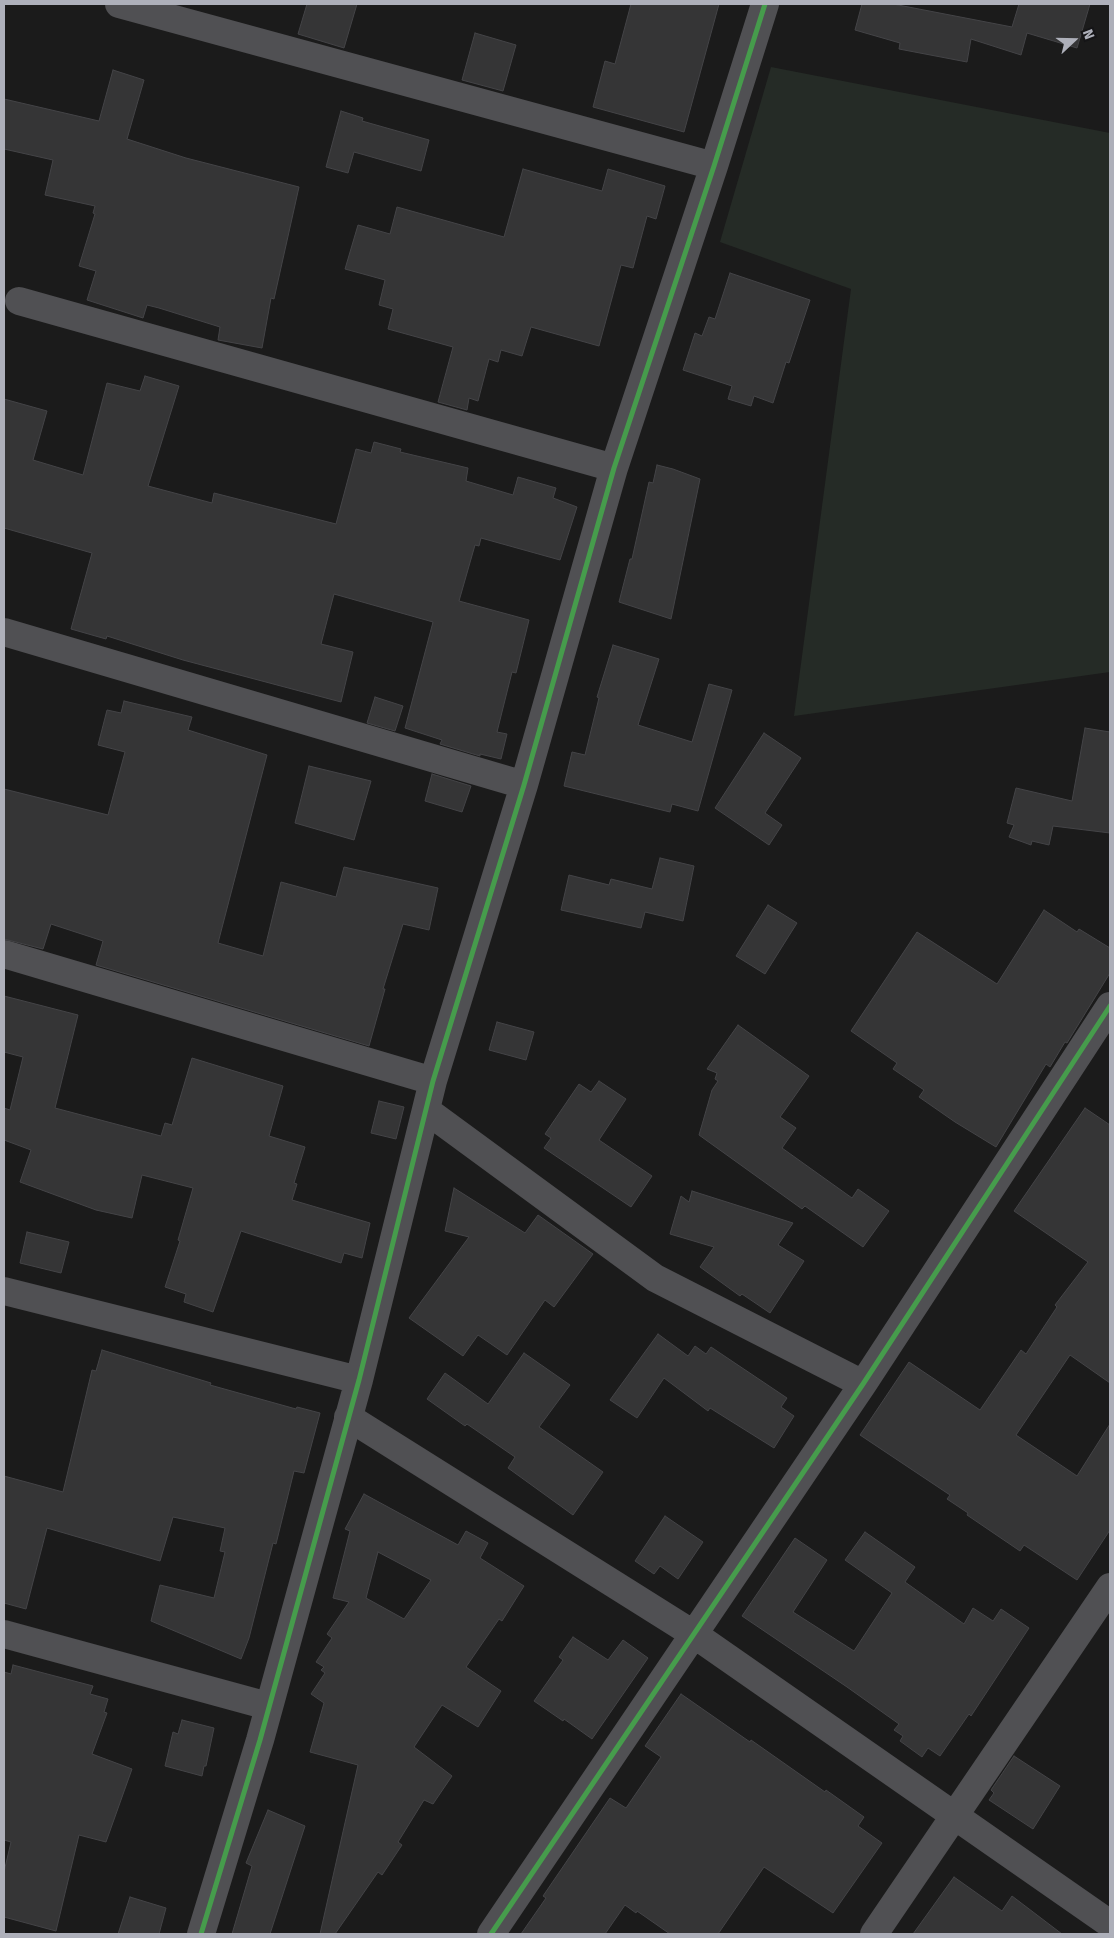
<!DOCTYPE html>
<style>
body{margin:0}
#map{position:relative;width:1114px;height:1938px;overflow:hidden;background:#1b1b1b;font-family:"Fira Sans",sans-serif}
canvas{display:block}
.frame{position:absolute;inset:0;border:5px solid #aeb0ba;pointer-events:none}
.north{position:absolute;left:1049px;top:15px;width:50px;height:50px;-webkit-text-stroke:4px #151517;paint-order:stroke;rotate:69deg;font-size:14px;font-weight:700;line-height:20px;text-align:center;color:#aeb0ba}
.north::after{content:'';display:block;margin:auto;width:18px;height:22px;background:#aeb0ba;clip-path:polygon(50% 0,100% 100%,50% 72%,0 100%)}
</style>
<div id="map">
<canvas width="1114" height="1938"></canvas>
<div class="frame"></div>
<div class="north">N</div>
</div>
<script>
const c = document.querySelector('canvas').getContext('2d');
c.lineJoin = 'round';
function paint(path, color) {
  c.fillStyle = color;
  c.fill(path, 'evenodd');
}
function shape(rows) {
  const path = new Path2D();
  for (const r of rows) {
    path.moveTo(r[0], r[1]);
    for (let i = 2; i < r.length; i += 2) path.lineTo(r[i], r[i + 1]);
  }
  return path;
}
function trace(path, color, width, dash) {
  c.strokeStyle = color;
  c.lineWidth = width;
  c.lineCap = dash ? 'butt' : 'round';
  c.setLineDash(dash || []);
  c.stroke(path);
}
paint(shape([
 [771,67,1110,133,1110,672,794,716,851,289,720,242]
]), '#252b26');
const building = shape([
 [307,4,357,4,344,48,298,34,307,4],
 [631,4,719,4,684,132,593,107,605,61,615,64,631,4],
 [862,4,893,4,1012,27,1019,4,1090,4,1077,48,1027,33,1021,55,971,39,967,62,899,49,900,43,855,30,862,4],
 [475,33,516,45,503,91,462,80,475,33],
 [113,70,144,80,127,139,186,158,299,187,274,299,271,298,262,348,218,340,220,327,159,308,147,305,143,318,87,300,96,271,79,266,95,214,93,213,95,206,45,195,53,160,4,149,4,99,99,121,113,70],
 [341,111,363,118,362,121,429,140,421,171,354,152,348,173,326,167,341,111],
 [523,169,602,191,608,169,665,186,656,219,647,216,633,268,621,265,599,346,531,327,522,356,501,350,498,362,489,359,478,401,469,398,467,410,438,402,453,347,388,329,393,309,379,305,385,280,345,269,358,225,390,234,397,207,504,237,523,169],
 [730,273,810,300,789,363,786,362,773,403,754,396,751,406,728,399,732,386,683,370,695,333,702,336,709,317,715,319,730,273],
 [145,376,179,386,148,486,212,503,214,493,336,524,356,449,371,453,374,442,401,449,400,452,468,468,466,481,513,495,518,477,556,488,553,498,577,507,560,560,481,538,479,546,475,545,459,601,529,620,516,673,512,672,497,732,507,734,501,759,480,754,480,756,440,744,442,740,405,728,433,622,334,594,321,644,353,652,341,702,183,660,107,636,106,639,71,629,92,553,4,528,4,399,47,411,33,460,83,475,107,383,140,391,145,376],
 [657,465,673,469,700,479,671,619,619,602,630,559,632,559,649,482,653,483,657,465],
 [613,645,659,659,638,725,692,742,709,684,732,690,698,811,672,804,670,812,564,786,572,752,585,755,599,698,597,697,613,645],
 [375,697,403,706,395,731,367,723,375,697],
 [124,701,192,717,188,730,267,755,218,943,263,956,281,882,336,897,344,867,438,888,429,930,403,924,383,989,385,989,369,1046,96,965,103,941,51,924,43,949,4,939,4,789,108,815,125,752,98,745,107,710,121,713,124,701],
 [1085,728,1110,732,1110,833,1053,826,1049,845,1032,841,1031,845,1009,837,1014,825,1007,823,1016,788,1072,801,1085,728],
 [764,733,801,758,765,813,782,825,769,845,715,808,764,733],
 [309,766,371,781,354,840,295,823,309,766],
 [432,774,471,786,462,812,425,801,432,774],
 [660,858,694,866,683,921,645,912,641,928,561,910,569,875,609,885,611,879,652,889,660,858],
 [768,905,797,923,765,974,736,956,768,905],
 [1044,910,1077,932,1079,929,1110,948,1110,973,1067,1043,1065,1042,1050,1067,1046,1064,996,1147,955,1122,919,1097,924,1090,893,1069,897,1063,851,1031,917,932,997,984,1044,910],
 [4,996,78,1015,55,1108,161,1136,165,1123,172,1125,192,1058,283,1086,269,1136,305,1147,294,1183,297,1184,292,1200,370,1223,362,1258,344,1253,341,1263,241,1231,213,1312,184,1302,186,1294,165,1287,180,1241,178,1240,193,1188,142,1175,132,1218,96,1210,20,1182,31,1150,4,1140,4,1108,10,1110,23,1057,4,1052,4,996],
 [497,1022,534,1032,526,1060,489,1050,497,1022],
 [738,1025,809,1076,780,1117,796,1128,782,1148,852,1198,858,1189,889,1211,863,1247,805,1206,802,1209,699,1135,712,1090,718,1081,715,1079,717,1073,707,1069,738,1025],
 [599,1081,626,1099,599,1140,652,1176,631,1207,544,1148,551,1138,545,1134,579,1084,591,1092,599,1081],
 [379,1101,404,1107,396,1139,371,1133,379,1101],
 [1085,1108,1110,1125,1110,1383,1070,1355,1016,1435,1077,1476,1110,1424,1110,1530,1077,1580,1024,1545,1020,1551,967,1515,968,1513,947,1499,950,1495,860,1435,909,1362,980,1410,1021,1350,1026,1354,1057,1307,1055,1305,1088,1262,1014,1211,1085,1108],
 [454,1188,525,1233,538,1215,593,1254,554,1307,545,1300,507,1355,478,1335,463,1356,409,1318,469,1237,445,1231,454,1188],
 [692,1191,793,1223,778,1245,804,1261,770,1313,742,1294,740,1296,700,1267,714,1247,670,1234,681,1196,689,1202,692,1191],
 [27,1232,69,1242,61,1273,20,1263,27,1232],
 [658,1334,688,1356,695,1346,706,1354,711,1347,787,1398,781,1407,794,1416,774,1448,710,1408,708,1411,664,1378,637,1418,610,1400,658,1334],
 [102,1350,211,1383,210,1385,296,1409,297,1407,320,1413,304,1473,294,1471,276,1544,273,1543,249,1638,241,1659,151,1621,160,1585,214,1598,225,1552,220,1551,225,1528,173,1517,160,1561,47,1528,26,1609,4,1603,4,1476,63,1492,92,1370,96,1371,102,1350],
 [524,1353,570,1385,539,1427,603,1472,573,1515,508,1468,515,1457,467,1424,465,1426,427,1399,445,1373,488,1404,524,1353],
 [364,1494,458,1545,466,1531,488,1543,480,1558,524,1586,502,1621,499,1619,466,1667,501,1691,478,1727,442,1705,414,1747,452,1776,433,1804,424,1800,398,1842,402,1845,382,1875,378,1872,335,1934,320,1934,358,1765,310,1752,324,1703,311,1694,325,1673,321,1670,324,1667,316,1662,332,1638,327,1634,349,1602,333,1598,350,1531,345,1529,364,1494],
 [378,1552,431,1580,404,1619,366,1598,378,1552],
 [665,1516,703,1542,678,1579,660,1566,654,1574,635,1561,665,1516],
 [865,1532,915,1567,905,1582,964,1624,973,1608,993,1621,1001,1609,1029,1628,971,1716,969,1714,940,1756,928,1748,922,1757,900,1741,903,1736,894,1730,899,1724,847,1687,742,1616,795,1538,827,1560,793,1612,854,1651,892,1593,845,1560,865,1532],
 [573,1637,608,1660,623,1640,648,1658,592,1739,564,1719,563,1721,534,1701,563,1660,559,1657,573,1637],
 [13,1665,93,1686,90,1694,108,1699,104,1712,107,1713,92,1754,132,1769,106,1842,79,1835,56,1931,4,1917,4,1872,11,1842,4,1840,4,1672,11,1674,13,1665],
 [681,1694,750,1742,751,1740,825,1792,826,1790,864,1817,858,1826,882,1843,833,1913,764,1867,718,1934,670,1934,637,1911,636,1913,625,1905,605,1934,521,1934,546,1898,543,1896,610,1798,626,1808,661,1757,645,1746,681,1694],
 [182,1720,214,1728,206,1766,204,1766,202,1776,165,1766,173,1732,178,1734,182,1720],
 [1014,1756,1060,1786,1033,1829,989,1800,994,1793,991,1790,1014,1756],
 [268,1810,305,1826,270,1934,232,1934,252,1866,246,1863,268,1810],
 [954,1877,1002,1911,1012,1896,1062,1934,913,1934,954,1877],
 [130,1897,166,1908,159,1934,118,1934,130,1897]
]);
paint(building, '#353536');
trace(building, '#444447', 1);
trace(shape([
 [119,4,714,166],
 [19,301,614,468],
 [4,632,524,785],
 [4,954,433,1081],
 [426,1110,655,1278,863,1384],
 [4,1291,359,1380],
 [348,1417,695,1635,1110,1924],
 [4,1634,268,1706],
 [201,1934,260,1740,359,1380,433,1081,524,785,614,468,714,166,765,4],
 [491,1934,863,1384,1110,1006],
 [874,1934,1110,1587]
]), '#505053', 28);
trace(shape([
 [201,1934,260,1740,359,1380,433,1081,524,785,614,468,714,166,765,4],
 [491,1934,863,1384,1110,1006]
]), '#469c4c', 5);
</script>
